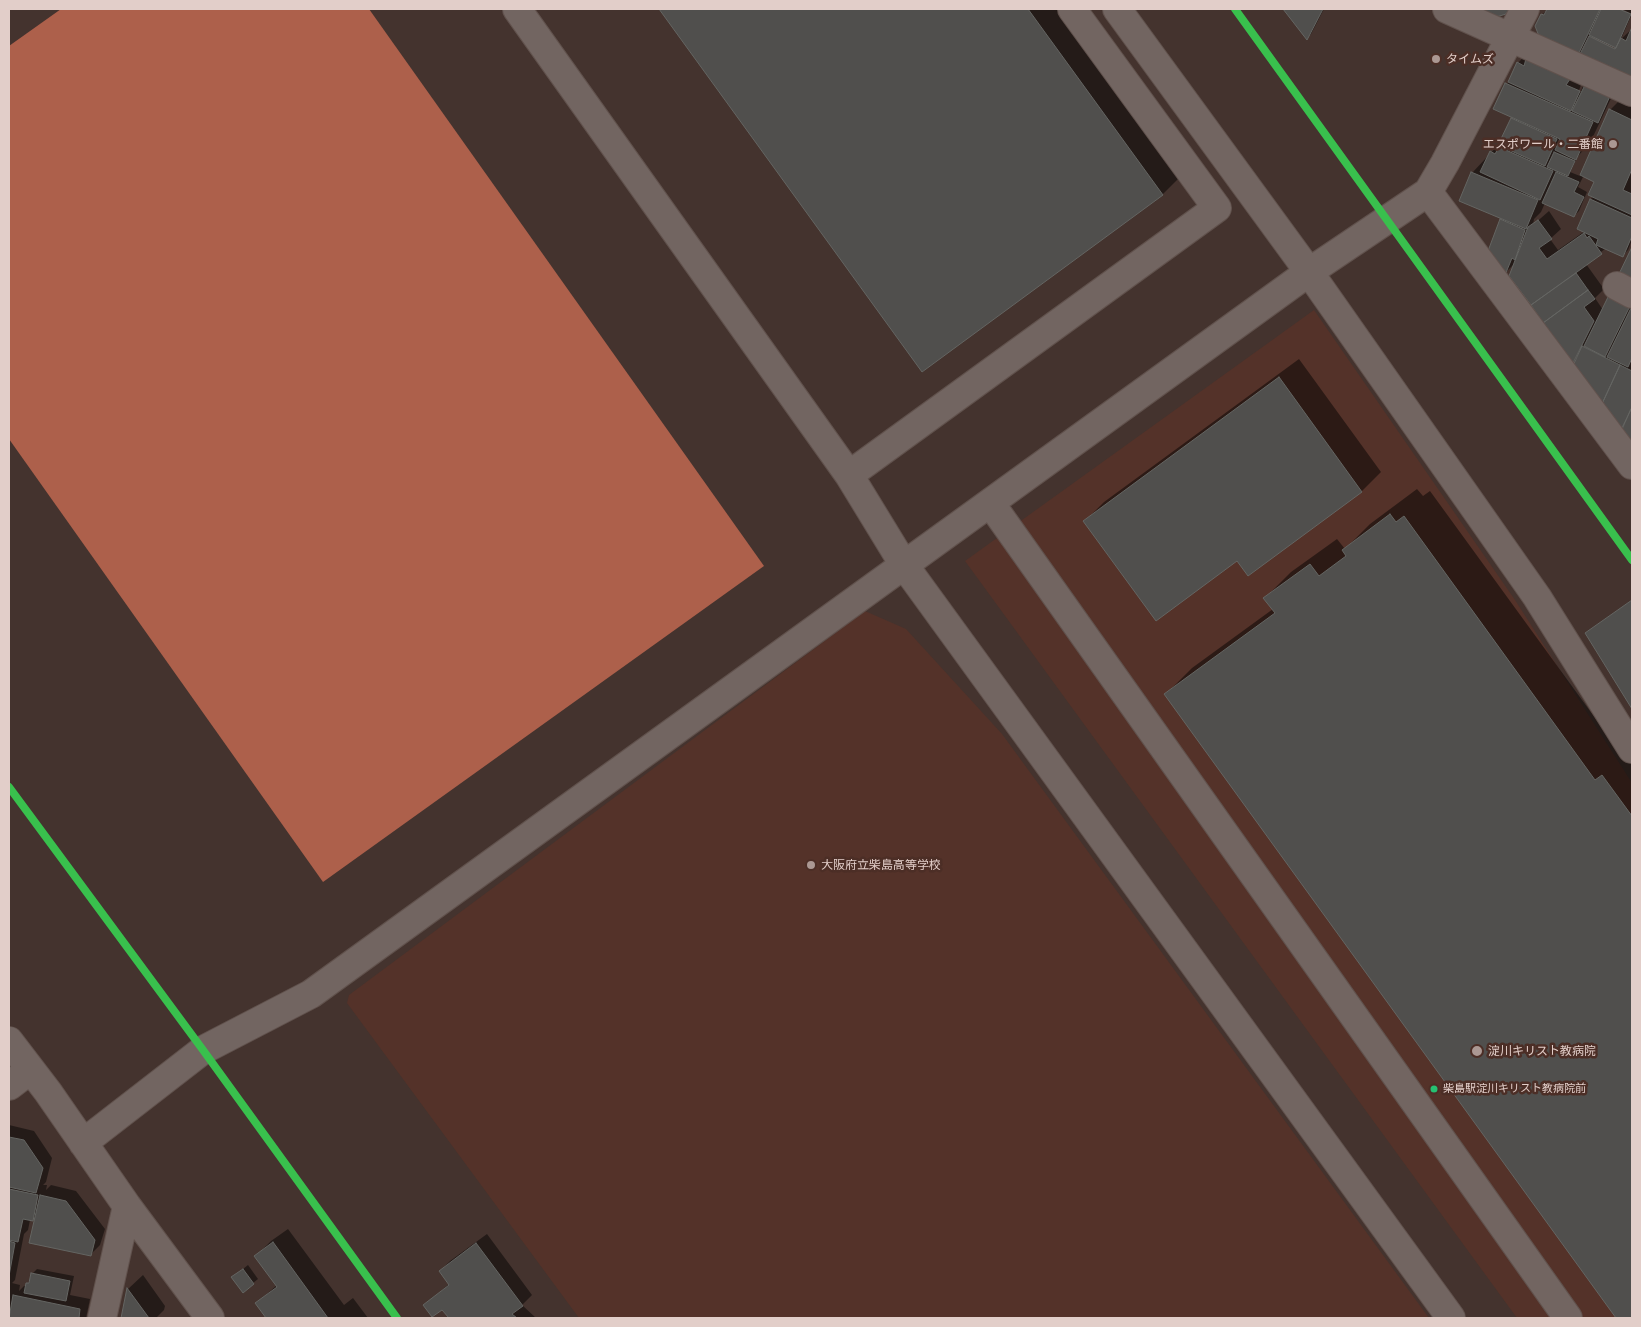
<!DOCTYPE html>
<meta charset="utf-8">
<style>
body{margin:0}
#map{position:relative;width:1641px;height:1327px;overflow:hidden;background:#44332e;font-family:"Golos Text",sans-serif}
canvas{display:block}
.frame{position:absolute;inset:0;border:10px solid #e2cec9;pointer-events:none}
</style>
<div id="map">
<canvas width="1641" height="1327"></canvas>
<div class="frame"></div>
</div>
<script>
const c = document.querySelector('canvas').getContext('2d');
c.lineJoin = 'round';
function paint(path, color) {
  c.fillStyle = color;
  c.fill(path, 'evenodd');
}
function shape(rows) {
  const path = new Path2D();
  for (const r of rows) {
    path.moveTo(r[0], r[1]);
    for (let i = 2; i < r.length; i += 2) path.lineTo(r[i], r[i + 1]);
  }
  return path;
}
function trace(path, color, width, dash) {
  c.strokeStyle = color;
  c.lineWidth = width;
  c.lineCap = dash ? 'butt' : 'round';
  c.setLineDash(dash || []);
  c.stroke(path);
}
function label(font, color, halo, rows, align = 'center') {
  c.font = font + ' "Golos Text","Noto Sans JP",sans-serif';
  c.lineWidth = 5;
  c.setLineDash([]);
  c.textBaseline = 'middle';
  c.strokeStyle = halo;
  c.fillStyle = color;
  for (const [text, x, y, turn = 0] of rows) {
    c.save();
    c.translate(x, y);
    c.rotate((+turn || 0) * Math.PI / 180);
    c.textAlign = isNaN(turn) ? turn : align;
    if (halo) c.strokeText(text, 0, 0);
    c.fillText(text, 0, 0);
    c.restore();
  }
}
paint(shape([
 [1314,310,1515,600,1632,783,1632,1318,1517,1318,965,561],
 [865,611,906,629,1002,734,1429,1318,579,1318,347,1003,349,995]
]), '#543229');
paint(shape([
 [61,9,369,9,764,566,323,882,9,439,9,46]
]), '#ad604b');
paint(shape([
 [661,9,1061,9,1182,175,1163,194,923,370],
 [1284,9,1324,9,1311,34,1307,38],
 [1548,9,1616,9,1631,16,1621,39,1632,29,1632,83,1584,49,1577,56,1542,15],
 [1592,36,1622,50,1621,52,1592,39],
 [1622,9,1632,9,1632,14],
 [1532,48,1614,92,1590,143,1578,156,1570,172,1580,176,1610,110,1629,91,1632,92,1632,240,1628,250,1623,255,1606,248,1586,264,1604,289,1595,298,1603,310,1632,285,1632,449,1623,429,1572,369,1578,358,1572,363,1511,276,1516,262,1505,273,1501,220,1503,218,1472,173,1501,142,1514,117,1495,108,1518,63],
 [1581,85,1583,86,1580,93,1578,93],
 [1584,175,1595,181,1594,196,1591,199,1578,228,1585,231,1558,250,1550,239,1561,229,1549,211,1533,225,1534,219,1541,212,1545,203,1574,216,1579,211,1587,192,1578,187],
 [1299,359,1381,472,1362,491,1248,574,1238,559,1085,521,1104,502],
 [1417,489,1423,496,1430,491,1622,755,1632,754,1632,1318,1618,1318,1166,694,1192,668,1273,609,1265,598,1291,572,1337,539,1345,549,1370,524],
 [1632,600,1632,707,1586,634],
 [9,1125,34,1131,52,1158,46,1182,43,1185,47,1185,46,1190,51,1185,76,1191,105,1229,100,1245,90,1255,36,1216,32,1220,30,1220,28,1230,24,1234,15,1280,12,1283,20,1285,19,1291,24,1286,27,1286,32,1274,37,1269,74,1276,70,1295,90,1299,86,1318,9,1318],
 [288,1229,344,1305,353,1298,368,1318,268,1318,257,1303,277,1285,256,1256,271,1241],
 [487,1234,532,1295,522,1305,536,1318,450,1318,442,1308,425,1305,449,1284,440,1271,450,1261],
 [248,1265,258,1279,253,1283,233,1277],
 [143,1275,165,1306,164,1310,156,1318,122,1318,128,1289]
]), '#0007');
const building = shape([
 [659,9,1028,9,1163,195,922,372,659,9],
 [1283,9,1323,9,1307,40,1283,9],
 [1471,9,1509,9,1506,14,1490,19,1471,9],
 [1547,9,1600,9,1577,57,1541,41,1535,26,1541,14,1544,15,1547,9],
 [1601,9,1619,9,1631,14,1616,48,1589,35,1601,9],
 [1632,27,1632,84,1578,58,1589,36,1615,49,1621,38,1626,41,1632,27],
 [1526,59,1570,79,1566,85,1580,91,1571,111,1508,82,1517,62,1524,66,1526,59],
 [1505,83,1593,122,1576,160,1555,150,1560,139,1493,109,1505,83],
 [1585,85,1610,96,1598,123,1572,111,1585,85],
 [1609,109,1632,120,1632,169,1623,190,1632,194,1632,215,1588,195,1594,182,1580,175,1609,109],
 [1511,118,1557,139,1545,166,1498,145,1511,118],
 [1499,147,1553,171,1540,200,1480,172,1490,151,1495,154,1499,147],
 [1554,152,1575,161,1568,176,1547,167,1554,152],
 [1471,172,1538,200,1526,229,1459,201,1471,172],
 [1556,172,1579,182,1574,192,1584,197,1574,217,1542,203,1556,172],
 [1590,199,1632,218,1632,236,1623,257,1596,245,1598,239,1577,229,1590,199],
 [1500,219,1525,230,1515,260,1512,258,1505,275,1488,251,1500,219],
 [1538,220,1552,239,1539,248,1547,259,1584,233,1587,238,1589,236,1602,254,1531,305,1509,276,1528,227,1538,220],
 [1632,247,1632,283,1618,276,1632,247],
 [1576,273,1588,290,1543,323,1531,305,1576,273],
 [1588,290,1595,299,1584,307,1594,321,1572,365,1543,323,1588,290],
 [1609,295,1630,306,1605,357,1584,346,1609,295],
 [1632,306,1632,358,1628,367,1607,357,1632,306],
 [1582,346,1620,365,1601,406,1571,370,1582,346],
 [1620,365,1632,371,1632,409,1631,409,1621,430,1601,406,1620,365],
 [1279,377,1362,492,1248,576,1237,561,1156,621,1083,521,1279,377],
 [1631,409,1632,409,1632,451,1619,436,1631,409],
 [1390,514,1396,522,1404,516,1595,780,1602,775,1632,816,1632,1318,1616,1318,1164,694,1275,613,1263,598,1310,564,1319,576,1346,556,1342,550,1390,514],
 [1632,600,1632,709,1585,633,1632,600],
 [9,1137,24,1140,43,1168,36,1193,9,1187,9,1137],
 [9,1189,38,1195,33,1221,23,1219,18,1242,9,1240,9,1189],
 [40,1195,66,1201,95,1240,91,1256,29,1243,40,1195],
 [9,1241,15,1243,9,1276,9,1241],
 [273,1242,328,1318,266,1318,255,1303,277,1287,254,1256,273,1242],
 [476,1243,523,1306,512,1314,517,1318,449,1318,442,1310,432,1317,423,1305,449,1285,439,1271,476,1243],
 [243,1269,254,1284,243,1293,231,1277,243,1269],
 [31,1273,70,1281,66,1301,24,1293,26,1283,29,1283,31,1273],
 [127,1288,149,1318,121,1318,127,1288],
 [13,1295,80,1309,79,1318,9,1318,13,1295]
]);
paint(building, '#504f4d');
trace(building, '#646562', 1);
const minor = shape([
 [517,9,849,475,904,565,1451,1318],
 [1117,9,1309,272,1537,597,1632,749],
 [1447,9,1632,92],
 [1428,192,1632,465],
 [1617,286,1632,294],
 [849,475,1217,208,1072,9],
 [991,504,1568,1318],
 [9,1041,48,1092,127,1206,210,1318],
 [9,1086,30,1070],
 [83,1143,203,1050,311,994,1309,272,1428,192,1445,163,1525,9],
 [102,1318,127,1206]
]);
trace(minor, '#61524d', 30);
trace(minor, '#726561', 28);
trace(shape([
 [1235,9,1632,560],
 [9,787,203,1050,397,1318]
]), '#39c04d', 8);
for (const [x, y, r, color] of [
 [1436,59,5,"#ab9893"],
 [1613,144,5,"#ab9893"],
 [811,865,5,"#ab9893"],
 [1477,1051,6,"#ab9893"],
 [1434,1089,4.5,"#26c172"]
]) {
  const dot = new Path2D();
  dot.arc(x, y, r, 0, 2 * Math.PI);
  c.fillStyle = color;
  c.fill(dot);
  trace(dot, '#4c2e26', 2);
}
label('11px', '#e2cec9', '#4c2e26', [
 ["柴島駅淀川キリスト教病院前",1443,1089]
], 'left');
label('12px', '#e2cec9', '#4c2e26', [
 ["タイムズ",1446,59],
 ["エスポワール・二番館",1603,144,"right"],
 ["大阪府立柴島高等学校",821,865],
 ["淀川キリスト教病院",1488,1051]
], 'left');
</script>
